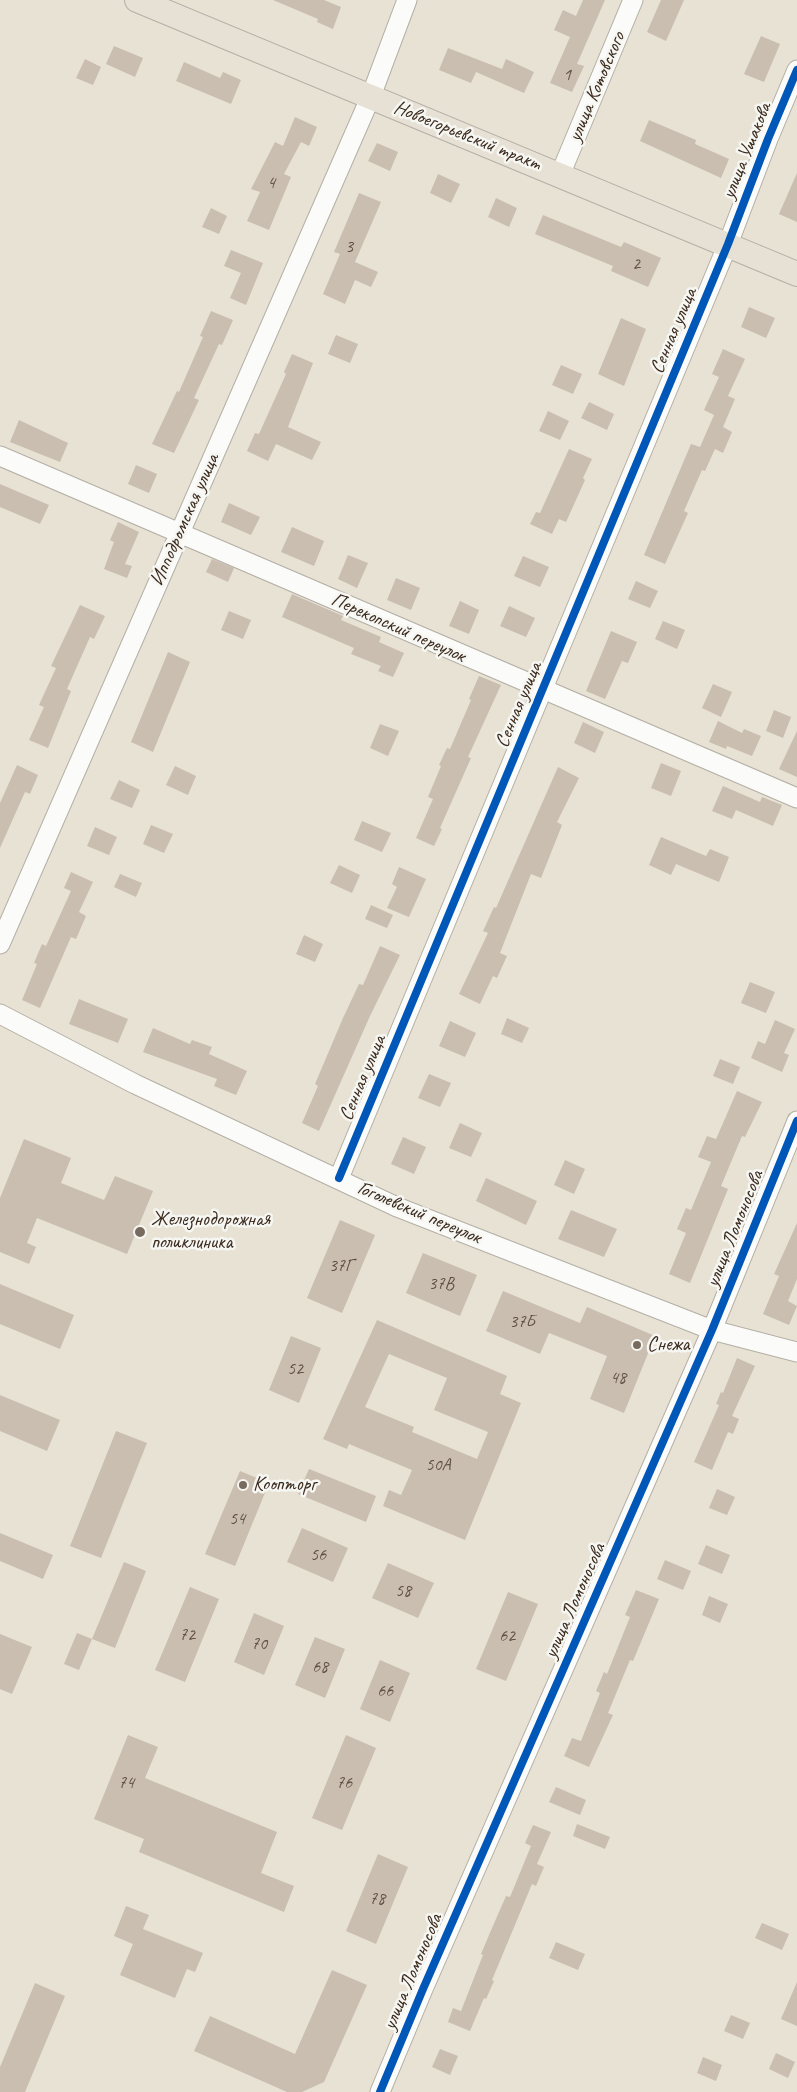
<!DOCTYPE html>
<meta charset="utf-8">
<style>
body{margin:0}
canvas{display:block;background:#e7e2d4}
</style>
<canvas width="797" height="2092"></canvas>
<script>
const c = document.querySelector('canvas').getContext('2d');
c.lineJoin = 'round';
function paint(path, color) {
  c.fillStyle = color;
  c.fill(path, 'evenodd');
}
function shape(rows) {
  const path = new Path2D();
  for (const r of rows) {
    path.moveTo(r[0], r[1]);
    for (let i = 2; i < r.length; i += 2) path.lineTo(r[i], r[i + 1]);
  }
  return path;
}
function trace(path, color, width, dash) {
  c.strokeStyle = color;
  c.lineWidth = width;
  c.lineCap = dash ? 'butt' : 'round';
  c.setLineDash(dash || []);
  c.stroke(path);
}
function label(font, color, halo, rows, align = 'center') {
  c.font = font + ' Caveat,sans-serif';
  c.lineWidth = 5;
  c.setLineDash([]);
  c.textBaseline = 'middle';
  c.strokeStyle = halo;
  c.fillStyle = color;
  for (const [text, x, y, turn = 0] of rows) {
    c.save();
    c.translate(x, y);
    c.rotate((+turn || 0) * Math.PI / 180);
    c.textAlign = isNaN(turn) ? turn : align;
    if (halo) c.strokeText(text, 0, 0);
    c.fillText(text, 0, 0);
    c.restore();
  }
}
paint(shape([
 [273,0,324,0,341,7,333,29,317,22,318,19],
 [583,0,605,0,577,64,584,66,572,92,550,83,570,37,554,30,563,10,576,16],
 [661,0,684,0,666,41,647,32],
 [761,36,780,44,764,82,744,74],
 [114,46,143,58,135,77,106,64],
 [448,48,502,69,506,59,534,72,524,93,476,72,471,83,439,70],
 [85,59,101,67,93,85,76,78],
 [184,62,220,78,223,72,241,80,231,104,176,81],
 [295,117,317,127,309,146,301,142,284,174,291,177,269,230,247,221,260,192,251,189,275,142,283,146],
 [649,120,696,140,695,144,729,159,721,178,640,141],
 [377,143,398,152,390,171,368,161],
 [797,173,797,222,779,214],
 [438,174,460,184,451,203,430,193],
 [359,193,381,202,355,262,378,272,371,287,355,280,345,304,323,294,340,254,334,252],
 [496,198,517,208,509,227,488,217],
 [211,208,227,216,219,234,202,227],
 [543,215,621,247,624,242,661,258,648,287,611,271,613,266,535,234],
 [231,250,263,263,246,305,230,298,241,273,224,266],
 [749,307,775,318,766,338,741,327],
 [211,311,233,320,222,345,219,344,194,398,199,400,174,453,152,444,177,391,179,392,203,337,200,336],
 [621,318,646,329,624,386,598,374],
 [336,335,358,344,350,363,328,354],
 [723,349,745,359,728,396,735,399,723,427,732,432,723,453,715,449,705,471,702,470,684,511,688,513,665,564,644,555,691,444,700,447,714,415,704,410,719,377,712,374],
 [292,354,313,363,288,427,321,442,312,460,276,444,268,461,247,451,255,433,259,434,286,374,284,372],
 [561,365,582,374,573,394,552,385],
 [589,402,614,414,607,430,581,418],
 [548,411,569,421,560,440,539,431],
 [19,420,68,443,60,462,10,442],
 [569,449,592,459,583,478,585,480,566,522,559,519,552,534,530,524,536,512,540,513],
 [136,465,157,474,149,493,128,484],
 [0,484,49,505,40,524,0,507],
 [229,503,260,517,251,535,221,522],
 [118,522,139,532,125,564,132,566,127,578,104,569,114,542,110,540],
 [292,527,324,541,314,566,281,552],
 [348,555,368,563,357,588,338,579],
 [523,556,549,567,540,587,514,576],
 [212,559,234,568,228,582,206,572],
 [396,578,420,588,411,610,387,600],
 [636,581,658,591,650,608,628,599],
 [292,594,343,616,341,620,381,637,379,642,404,653,393,677,378,671,381,666,351,654,354,648,282,617],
 [460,601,479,610,469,634,449,626],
 [80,605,105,616,94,639,90,637,67,689,71,691,48,748,29,740,44,707,39,705,56,668,51,666],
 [509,606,535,618,526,637,500,626],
 [229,611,251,620,243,639,221,630],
 [663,621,685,630,677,649,655,639],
 [611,631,637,642,628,663,622,661,605,699,586,691],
 [168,652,190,662,153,752,131,742],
 [479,676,501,685,468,757,471,758,440,828,442,829,434,846,416,838,433,799,428,797,441,766,439,765,447,748,450,749,471,700,469,699],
 [713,684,732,692,721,717,702,708],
 [774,710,791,717,783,738,766,731],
 [718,721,742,733,744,729,761,736,752,756,727,746,726,749,709,742],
 [583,722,604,732,595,753,574,743],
 [380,724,399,731,388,756,370,748],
 [797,731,797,777,779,769],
 [661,763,681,771,671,796,651,788],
 [17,765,38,775,30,794,25,792,0,848,0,803],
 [175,766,196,776,188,795,166,785],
 [558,767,579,778,557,822,562,825,541,878,531,874,500,953,507,956,497,978,493,976,480,1004,459,994,488,933,483,931,494,907,496,908],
 [119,780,140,790,132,808,110,799],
 [723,786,760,802,762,797,782,805,773,826,736,810,732,819,712,811],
 [362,821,391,833,382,852,354,840],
 [151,825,173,834,164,853,143,844],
 [95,827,117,837,109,855,87,846],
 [661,837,706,856,710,849,729,857,719,882,676,864,671,875,649,865],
 [339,865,360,875,352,893,330,883],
 [399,867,426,879,409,917,387,908,397,887,392,884],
 [71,872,93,882,79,912,86,916,76,939,71,937,40,1008,22,1000,37,964,34,963,42,944,46,946,71,891,64,888],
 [120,874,142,883,136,897,114,887],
 [371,905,393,915,387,928,365,919],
 [304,935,323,944,315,962,296,954],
 [380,946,400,955,370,1016,319,1131,302,1123,318,1086,315,1084,343,1018,359,984,363,985],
 [750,982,775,992,766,1013,741,1003],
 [79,999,128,1019,118,1043,69,1024],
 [507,1018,529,1028,522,1043,501,1034],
 [775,1020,795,1029,784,1053,789,1055,782,1072,751,1058,758,1041,765,1044],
 [450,1021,476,1033,465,1057,439,1046],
 [153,1028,190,1044,192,1040,212,1047,209,1054,247,1071,236,1095,214,1086,217,1079,143,1052],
 [720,1059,740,1067,733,1084,713,1076],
 [429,1074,451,1083,440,1107,418,1098],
 [737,1091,762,1102,745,1137,742,1136,721,1186,728,1189,690,1283,669,1274,686,1233,677,1229,686,1208,691,1210,711,1162,698,1157,707,1136,716,1139],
 [460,1123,482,1133,471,1157,449,1148],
 [403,1137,426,1147,414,1174,391,1164],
 [24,1139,71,1158,61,1183,104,1200,115,1176,153,1191,127,1254,37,1218,27,1243,36,1247,29,1264,0,1252,0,1198],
 [565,1160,585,1169,574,1194,554,1185],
 [486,1178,537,1201,526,1225,476,1201],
 [571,1210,617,1229,604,1257,558,1239],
 [340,1220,375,1235,342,1313,307,1298],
 [797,1223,797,1279,788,1301,797,1306,789,1325,763,1314,779,1276,774,1274],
 [423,1253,477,1275,460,1316,406,1293],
 [0,1284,74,1315,60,1349,0,1324],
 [503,1291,580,1323,587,1307,655,1336,624,1413,590,1399,607,1356,549,1333,540,1354,486,1331],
 [377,1320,507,1376,500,1394,521,1403,465,1540,383,1506,389,1490,401,1495,412,1470,349,1444,347,1449,323,1439],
 [389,1354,447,1378,434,1410,488,1432,477,1459,412,1432,414,1427,365,1407],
 [291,1336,321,1348,299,1403,269,1390],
 [737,1358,755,1366,732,1416,739,1419,733,1434,728,1432,712,1470,694,1462,719,1405,716,1404,721,1392,723,1393],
 [0,1395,60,1420,47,1451,0,1431],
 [116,1431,147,1443,101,1558,70,1546],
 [309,1469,376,1496,366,1522,298,1494],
 [240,1471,269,1483,235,1566,205,1554],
 [717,1489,735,1497,727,1515,709,1508],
 [302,1528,348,1548,333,1582,287,1562],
 [0,1533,53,1555,43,1579,0,1561],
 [706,1545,730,1555,722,1574,698,1564],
 [665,1560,691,1571,683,1590,657,1579],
 [124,1562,146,1571,115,1648,92,1639],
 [388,1563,434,1583,418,1618,372,1598],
 [190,1587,219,1599,185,1682,155,1670],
 [636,1590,659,1599,633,1661,630,1660,608,1713,613,1715,589,1767,564,1756,572,1738,581,1741,600,1693,596,1691,604,1672,607,1674,630,1617,625,1615],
 [508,1592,538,1604,506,1681,476,1669],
 [709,1596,728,1604,720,1623,702,1615],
 [254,1613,284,1626,264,1675,234,1662],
 [77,1633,92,1639,79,1670,64,1664],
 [0,1634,32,1647,12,1694,0,1689],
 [315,1637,345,1649,325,1698,295,1685],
 [380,1660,410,1673,390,1722,360,1709],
 [128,1735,158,1747,145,1778,277,1832,261,1873,294,1886,284,1912,139,1852,144,1839,94,1819],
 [346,1735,376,1748,342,1830,312,1818],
 [556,1787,586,1800,580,1815,549,1802],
 [577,1824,610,1837,605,1849,573,1836],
 [533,1825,551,1832,537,1864,544,1867,536,1886,532,1884,492,1980,494,1981,486,1999,484,1998,470,2031,448,2022,453,2008,461,2011,483,1955,481,1954,489,1935,506,1896,510,1897,531,1846,525,1843],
 [378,1854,408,1867,376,1944,346,1931],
 [126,1906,149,1915,143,1929,203,1953,195,1972,187,1969,175,1998,120,1975,133,1944,114,1936],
 [762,1923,789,1934,782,1950,755,1938],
 [556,1942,585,1954,578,1970,549,1958],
 [332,1970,367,1985,324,2082,302,2092,287,2092,194,2051,210,2016,295,2054],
 [797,1982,797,2026,781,2019],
 [35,1983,65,1996,25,2092,0,2092,0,2067],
 [731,2015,750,2023,743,2039,724,2031],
 [440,2049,458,2056,450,2075,432,2067],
 [776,2053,795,2062,788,2078,769,2069],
 [703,2057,722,2065,716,2081,697,2073]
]), '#cabeb0');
const minor = shape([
 [560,175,633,0],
 [0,456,797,798],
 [0,944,371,96,407,0],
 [0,1014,135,1084,397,1207,712,1330,797,1352],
 [339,1178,728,244,768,139,797,70],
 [380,2092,423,1989,712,1330,797,1121]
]);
const major = shape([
 [137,0,797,274]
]);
trace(minor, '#b4afa5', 21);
trace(major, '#b4afa5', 26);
trace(minor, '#fbfbf9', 19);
trace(major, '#e7e1d5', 24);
trace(shape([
 [339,1178,728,244,768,139,797,70],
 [380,2092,423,1989,712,1330,797,1121]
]), '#0057b8', 8);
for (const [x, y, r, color] of [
 [140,1232,6,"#776a5e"],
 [637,1345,5,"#776a5e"],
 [243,1485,5,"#776a5e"]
]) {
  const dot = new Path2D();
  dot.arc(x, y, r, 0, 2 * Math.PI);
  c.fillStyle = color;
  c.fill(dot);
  trace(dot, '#f6f6f2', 2);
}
label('18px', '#5f4f42', null, [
 ["1",567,75],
 ["4",271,183],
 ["3",349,247],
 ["2",636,264],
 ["37Г",341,1266],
 ["37В",441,1284],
 ["37Б",522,1322],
 ["52",295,1369],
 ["48",618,1378],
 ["50А",438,1465],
 ["54",237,1519],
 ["56",318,1555],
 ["58",403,1591],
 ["72",187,1635],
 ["62",507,1636],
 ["70",259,1644],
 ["68",320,1667],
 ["66",385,1691],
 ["74",126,1783],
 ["76",344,1783],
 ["78",377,1899]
]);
label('20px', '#3b2a1e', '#f6f6f2', [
 ["улица Котовского",597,87,-67],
 ["Новоегорьевский тракт",467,136,22],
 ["улица Ушакова",747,151,-68],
 ["Сенная улица",674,331,-67],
 ["Ипподромская улица",185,520,-66],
 ["Перекопский переулок",398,628,24],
 ["Сенная улица",519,705,-67],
 ["Сенная улица",363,1078,-67],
 ["Гоголевский переулок",419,1213,23],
 ["улица Ломоносова",735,1229,-68],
 ["улица Ломоносова",575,1601,-66],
 ["улица Ломоносова",413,1972,-67]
]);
label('20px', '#3b2a1e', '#f6f6f2', [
 ["Железнодорожная",151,1220],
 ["поликлиника",151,1243],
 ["Снежа",647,1345],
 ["Коопторг",253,1485]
], 'left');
</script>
